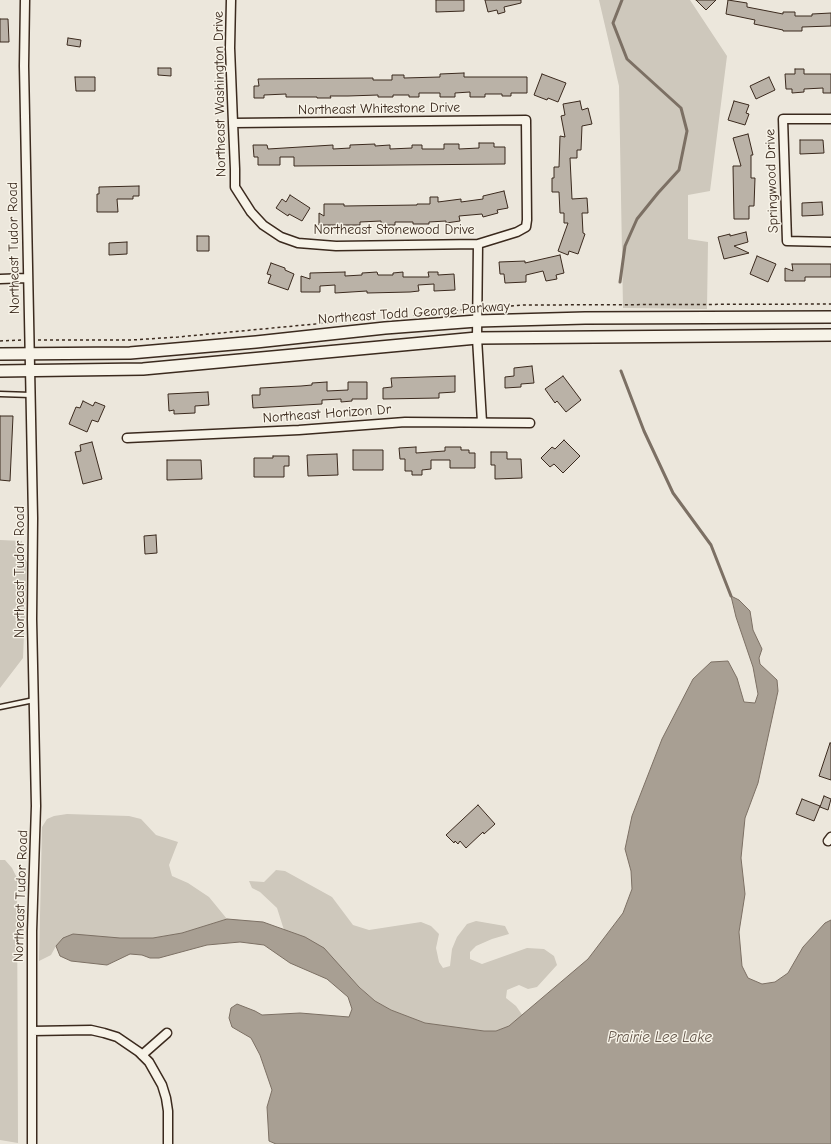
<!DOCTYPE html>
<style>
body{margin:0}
canvas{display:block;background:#ece7dc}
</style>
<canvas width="831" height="1144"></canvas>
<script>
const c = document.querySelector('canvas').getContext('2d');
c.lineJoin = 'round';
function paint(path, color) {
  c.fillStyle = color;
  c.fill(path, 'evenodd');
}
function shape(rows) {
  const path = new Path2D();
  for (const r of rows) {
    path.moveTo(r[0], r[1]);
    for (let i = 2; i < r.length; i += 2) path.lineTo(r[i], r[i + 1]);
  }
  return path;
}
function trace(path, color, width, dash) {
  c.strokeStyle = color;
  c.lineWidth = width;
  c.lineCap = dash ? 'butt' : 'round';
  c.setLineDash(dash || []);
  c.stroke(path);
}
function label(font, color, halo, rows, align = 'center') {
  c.font = font + ' "Comic Neue",sans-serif';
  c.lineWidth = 3;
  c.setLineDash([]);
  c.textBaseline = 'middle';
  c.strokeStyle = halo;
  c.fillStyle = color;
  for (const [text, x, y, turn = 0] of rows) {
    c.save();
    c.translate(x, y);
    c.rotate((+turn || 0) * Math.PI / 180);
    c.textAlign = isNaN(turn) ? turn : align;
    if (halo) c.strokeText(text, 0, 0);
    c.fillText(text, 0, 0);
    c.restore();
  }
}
paint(shape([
 [599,0,690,0,727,56,710,191,688,195,688,239,708,242,707,309,623,308,619,86],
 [0,540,22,541,21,553,27,562,23,658,0,688],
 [67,814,129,816,141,819,156,835,178,842,169,865,172,876,188,883,209,897,227,919,182,933,153,938,120,938,56,946,51,955,39,961,42,827,47,819,54,816],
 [0,860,5,860,12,868,17,878,18,1143,0,1140],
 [276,870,285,871,332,897,353,925,369,930,421,922,431,926,439,934,436,948,439,962,443,968,450,966,452,949,457,937,467,924,476,921,505,926,509,934,492,939,476,946,470,952,470,959,482,964,527,948,544,949,554,956,557,965,537,987,528,989,519,985,507,990,506,998,516,1006,523,1016,509,1026,496,1031,484,1031,425,1023,391,1010,375,1001,305,937,284,930,277,908,260,892,252,888,249,881,264,882]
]), '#cec8bc');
const water = shape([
 [731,596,739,600,750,611,753,630,762,649,759,658,760,664,777,680,778,691,758,783,745,818,741,858,745,894,739,932,742,966,748,978,762,984,775,982,788,973,803,947,825,923,831,920,831,1144,276,1144,269,1141,267,1107,272,1090,260,1055,251,1038,232,1027,229,1018,231,1008,237,1004,255,1011,262,1015,300,1013,349,1017,352,1009,348,997,327,979,290,963,264,945,240,942,207,945,159,958,150,958,142,955,130,954,107,965,71,961,60,956,56,946,63,938,73,934,120,938,153,938,182,933,227,919,263,922,305,937,324,948,359,987,375,1001,391,1010,425,1023,484,1031,496,1031,509,1026,588,959,623,913,632,889,631,871,625,849,632,816,662,739,693,679,711,662,728,661,737,678,744,702,755,703,758,694,753,667,736,617,731,596]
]);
paint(water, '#a89f93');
trace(water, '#7c7064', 1);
trace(shape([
 [620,282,625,246,637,219,658,193,679,170,687,131,681,108,627,59,613,23,622,0],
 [621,371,644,431,673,493,711,545,731,596]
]), '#7c7064', 3);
const building = shape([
 [436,0,464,0,464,11,436,12,436,0],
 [485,0,521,0,521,3,504,7,505,12,498,14,497,10,488,12,485,0],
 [696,0,716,0,706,10,696,0],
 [728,0,747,3,747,7,783,14,783,12,795,12,795,16,812,16,812,14,831,13,831,26,802,27,802,31,783,31,783,30,754,24,755,20,726,14,728,0],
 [0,19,8,19,9,42,0,42,0,19],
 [68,38,81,40,80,47,67,45,68,38],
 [158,68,171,68,171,76,158,75,158,68],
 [795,69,804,69,804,74,831,74,831,93,823,93,823,88,804,89,804,92,792,93,792,89,786,89,785,74,795,74,795,69],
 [464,73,464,77,527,77,527,93,511,93,511,96,502,96,502,94,485,94,485,97,470,97,470,92,455,93,455,97,440,97,440,93,419,93,419,97,409,97,409,95,393,95,393,97,378,97,378,95,348,96,330,96,331,98,317,98,317,97,286,97,286,94,264,95,264,98,254,98,254,86,259,86,258,79,373,78,373,80,392,80,392,75,404,75,404,78,440,77,440,74,464,73],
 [542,74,566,83,558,102,548,98,547,100,534,95,542,74],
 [75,77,95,77,95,91,76,91,75,77],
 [769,77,775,90,756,99,750,86,769,77],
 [580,101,582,110,588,108,592,124,582,126,581,150,577,150,577,158,570,158,572,199,587,198,588,213,582,213,583,233,585,234,578,254,569,251,568,255,558,251,568,223,564,223,564,213,560,213,559,192,552,192,552,178,554,178,554,167,559,167,560,136,565,137,561,116,565,115,563,104,580,101],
 [734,101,749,105,746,113,749,114,745,125,728,120,734,101],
 [748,134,753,155,751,155,751,178,755,178,754,206,749,206,749,219,734,219,733,166,741,166,733,138,748,134],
 [800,140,823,140,824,153,800,154,800,140],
 [479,143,494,143,494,147,505,147,505,164,294,166,294,157,280,157,280,165,258,165,258,157,254,157,253,145,267,145,268,149,333,145,333,149,350,148,350,145,375,144,375,146,390,145,390,149,412,148,412,145,422,145,422,149,444,149,444,144,459,144,459,149,479,148,479,143],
 [139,186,139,196,133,196,133,199,117,199,118,212,97,212,97,194,99,194,99,187,139,186],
 [504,191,508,208,497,210,498,213,483,217,482,214,459,216,460,221,446,223,446,221,429,222,429,224,413,224,413,222,395,222,395,225,381,225,381,221,360,222,360,225,319,225,319,213,324,216,324,204,344,204,344,206,417,205,417,204,430,204,430,197,438,197,438,202,461,199,461,202,483,199,483,196,504,191],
 [290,195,310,208,302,221,289,214,288,216,276,208,282,199,286,202,290,195],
 [822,202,823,215,802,216,802,203,822,202],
 [746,232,748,242,734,246,749,253,724,259,718,237,730,234,730,236,746,232],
 [197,236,209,236,209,251,197,251,197,236],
 [127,242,127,254,109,255,109,243,127,242],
 [560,255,564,273,556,275,557,279,546,281,543,271,526,275,526,282,505,283,504,274,500,274,499,262,525,261,525,263,560,255],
 [757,256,776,264,768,282,750,274,757,256],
 [271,263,285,268,285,270,294,274,288,290,268,283,271,275,267,274,271,263],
 [792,264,831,264,831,277,805,277,805,281,785,281,785,268,793,271,792,264],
 [345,272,345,276,362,275,362,273,377,272,378,275,393,275,393,273,403,272,403,277,429,277,428,272,438,272,438,275,454,274,455,290,434,291,434,284,418,285,419,291,410,292,367,293,367,291,335,293,335,285,320,286,320,292,301,292,301,276,310,279,310,273,345,272],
 [532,366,534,383,521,384,521,387,505,388,505,377,514,376,514,368,532,366],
 [455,376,455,392,439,393,439,398,383,399,383,388,392,387,391,378,455,376],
 [563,376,581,400,566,412,557,401,555,403,545,389,563,376],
 [327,382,327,391,348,390,348,382,367,382,367,399,352,399,352,401,341,402,341,399,322,400,322,404,253,408,252,395,260,395,260,388,301,386,312,385,312,383,327,382],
 [208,392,209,405,195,406,195,413,174,414,174,410,169,411,168,394,208,392],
 [83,401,93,406,95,402,105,406,98,422,92,420,87,432,69,424,76,407,80,408,83,401],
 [0,416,13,416,10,481,0,480,0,416],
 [564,440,580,456,563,473,554,464,550,467,541,458,552,447,555,449,564,440],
 [92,442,102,479,83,484,75,452,81,451,80,445,92,442],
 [416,447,416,453,445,451,445,447,461,447,461,450,469,450,469,453,475,453,475,468,450,468,450,460,431,460,431,469,422,470,422,475,412,475,412,471,405,471,405,459,400,459,399,448,416,447],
 [353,450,383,450,383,470,353,470,353,450],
 [491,452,507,452,507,459,521,459,522,478,495,479,495,465,491,465,491,452],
 [337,454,338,475,308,476,307,455,337,454],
 [273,456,289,456,289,466,284,466,284,477,254,477,254,458,273,458,273,456],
 [167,460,201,460,202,479,167,480,167,460],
 [156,535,157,553,145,554,144,536,156,535],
 [830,743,831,743,831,780,819,776,830,743],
 [824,796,831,799,828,810,820,807,824,796],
 [802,799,820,806,814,821,796,814,802,799],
 [478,805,495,824,484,834,483,832,466,848,460,841,458,844,455,841,454,843,446,835,478,805]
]);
paint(building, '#bab2a7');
trace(building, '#3b2a1e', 1);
const lane = shape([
 [0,394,31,395],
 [0,707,34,700]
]);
const street = shape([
 [25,0,24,66,33,518,32,619,36,806,32,931,32,1144],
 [231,0,230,48,233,123,235,169,235,187,251,212,263,225,281,237,298,243,336,246,478,244,517,232,526,227,527,220,526,120,233,123],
 [831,119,783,119,787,241,831,242],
 [478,244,477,338,482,422],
 [0,279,27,278],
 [127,438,299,430,405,422,530,423],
 [828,841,831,837],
 [32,1031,91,1030,104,1033,117,1037,139,1052,149,1062,162,1085,166,1098,168,1111,168,1144],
 [142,1055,167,1033]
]);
const secondary = shape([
 [0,354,130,353,256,342,385,328,477,321,585,318,831,317],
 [0,371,143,369,477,338,831,335]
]);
trace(lane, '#3b2a1e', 7);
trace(street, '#3b2a1e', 11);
trace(secondary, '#3b2a1e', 14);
trace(shape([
 [487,308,524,305,831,304],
 [413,315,469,309],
 [38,340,132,340,178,337,336,322],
 [0,341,21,340]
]), '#3b2a1e', 1.5, [3, 3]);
trace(lane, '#f7f3e8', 4);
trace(street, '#f7f3e8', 8);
trace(secondary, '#f7f3e8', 11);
label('14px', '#3b2a1e', '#f7f3e8', [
 ["Northeast Washington Drive",220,94,-91],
 ["Northeast Whitestone Drive",379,109,-1],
 ["Springwood Drive",772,181,-92],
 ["Northeast Stonewood Drive",394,230],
 ["Northeast Tudor Road",14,248,-91],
 ["Northeast Todd George Parkway",414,313,-4],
 ["Northeast Horizon Dr",327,414,-4],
 ["Northeast Tudor Road",20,572,-90],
 ["Northeast Tudor Road",21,896,-88]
]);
label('italic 15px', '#615347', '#f7f3e8', [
 ["Prairie Lee Lake",660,1038]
]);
</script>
